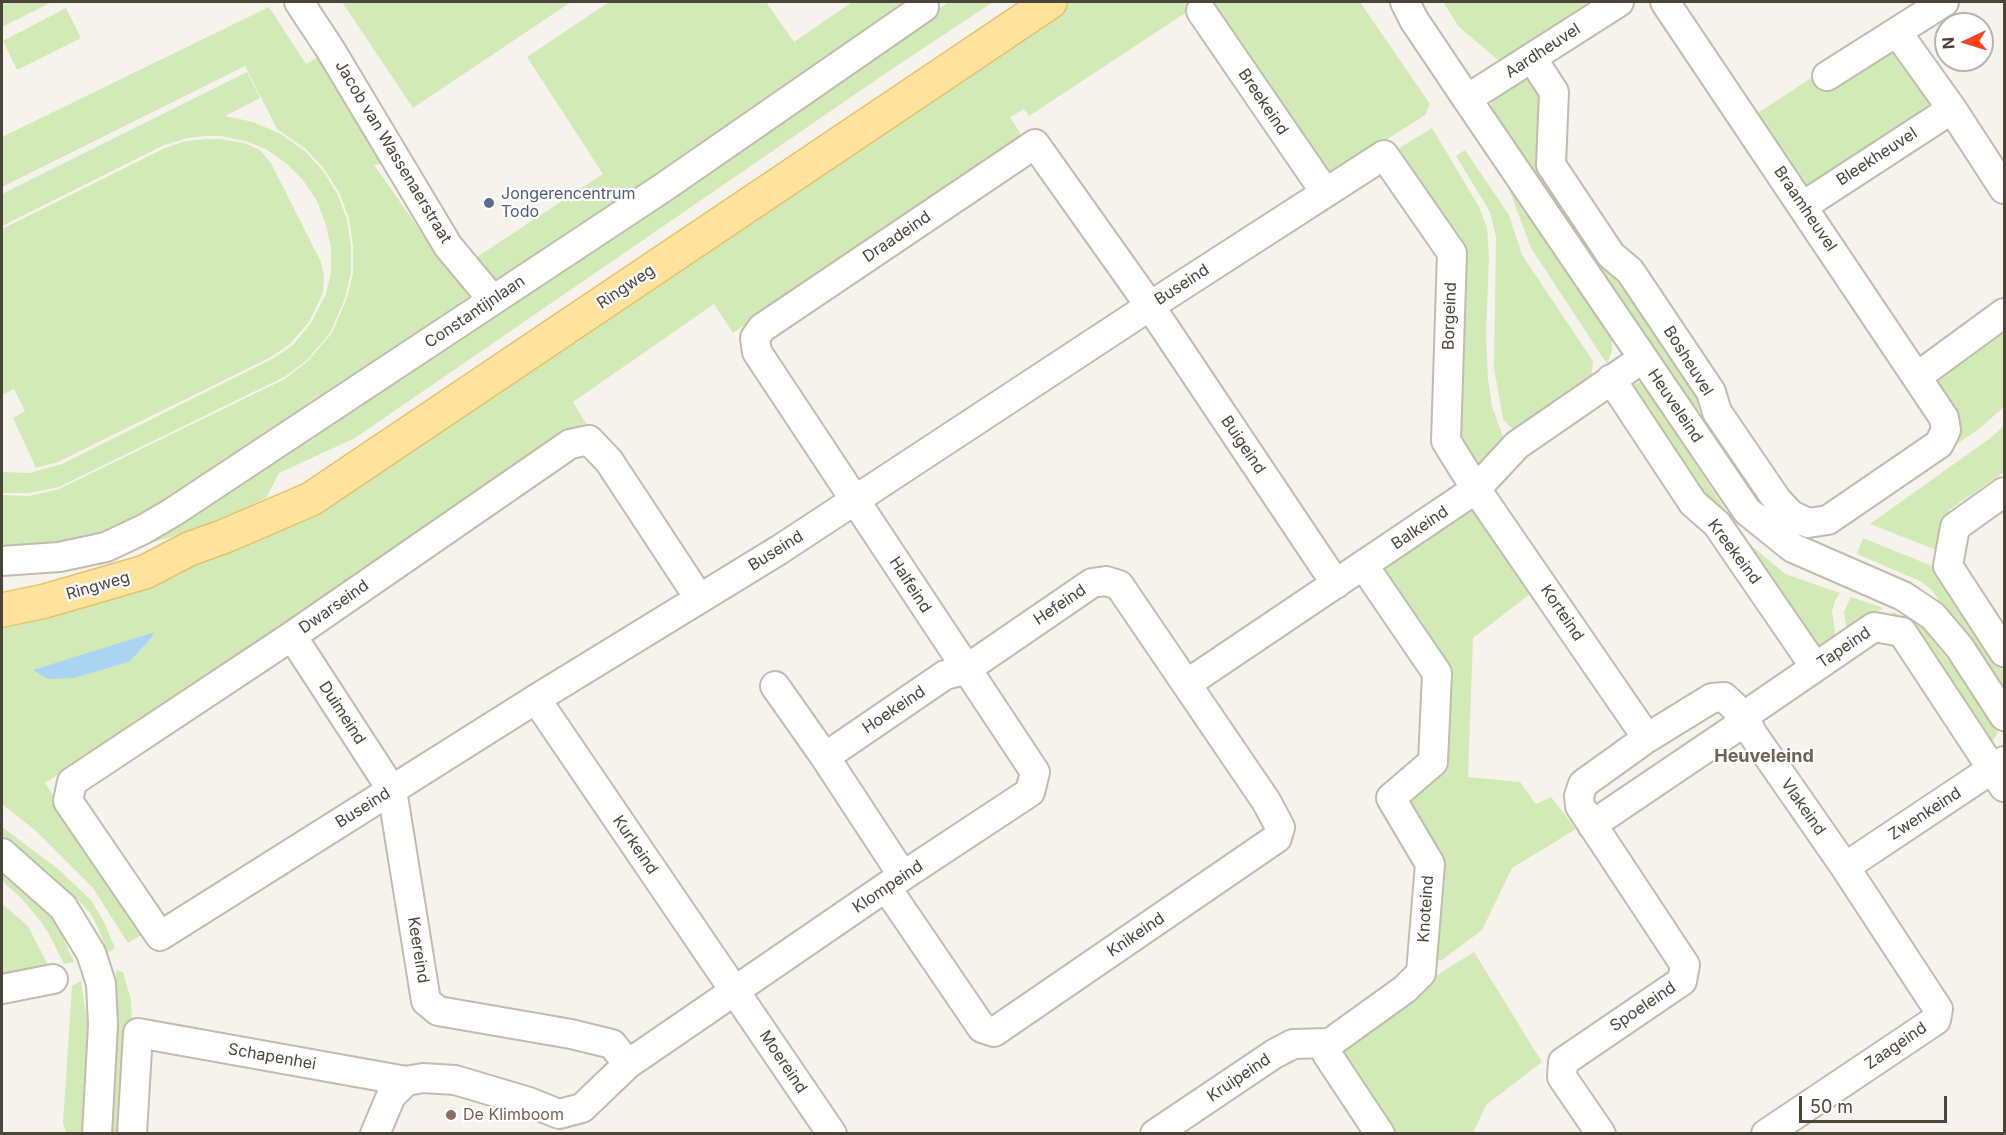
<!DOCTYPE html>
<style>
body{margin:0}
#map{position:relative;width:2006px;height:1135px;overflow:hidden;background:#f6f3ec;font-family:Inter,sans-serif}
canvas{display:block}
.frame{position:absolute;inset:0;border:3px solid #4b4439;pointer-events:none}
.north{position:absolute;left:1934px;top:12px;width:60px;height:60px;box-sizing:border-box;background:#fff;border:2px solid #b7b4b0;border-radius:50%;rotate:266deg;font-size:16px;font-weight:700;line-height:24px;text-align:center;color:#4b4439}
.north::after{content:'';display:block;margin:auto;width:21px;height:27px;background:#fc3f1d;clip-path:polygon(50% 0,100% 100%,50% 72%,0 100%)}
.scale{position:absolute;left:1799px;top:1096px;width:148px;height:27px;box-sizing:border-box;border:3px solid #4b4439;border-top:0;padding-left:8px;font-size:18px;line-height:21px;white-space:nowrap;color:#4b4439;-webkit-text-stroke:4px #fff;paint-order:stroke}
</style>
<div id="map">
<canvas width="2006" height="1135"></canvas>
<div class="frame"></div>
<div class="north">N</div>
<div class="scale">50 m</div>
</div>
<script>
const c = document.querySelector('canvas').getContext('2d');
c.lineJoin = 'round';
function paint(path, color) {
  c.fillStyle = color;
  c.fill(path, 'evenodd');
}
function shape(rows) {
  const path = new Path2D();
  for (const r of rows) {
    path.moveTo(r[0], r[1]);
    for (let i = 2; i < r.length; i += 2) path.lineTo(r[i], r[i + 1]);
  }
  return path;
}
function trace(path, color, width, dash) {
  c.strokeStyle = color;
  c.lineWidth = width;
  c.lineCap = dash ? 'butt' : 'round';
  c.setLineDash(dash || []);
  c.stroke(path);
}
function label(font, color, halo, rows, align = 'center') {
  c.font = font + ' Inter,sans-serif';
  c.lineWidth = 4.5;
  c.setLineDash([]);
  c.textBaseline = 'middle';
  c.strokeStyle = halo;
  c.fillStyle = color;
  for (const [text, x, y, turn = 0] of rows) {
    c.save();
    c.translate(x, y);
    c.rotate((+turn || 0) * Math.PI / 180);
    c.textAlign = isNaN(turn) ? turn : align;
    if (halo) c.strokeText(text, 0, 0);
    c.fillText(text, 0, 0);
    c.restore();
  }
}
paint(shape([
 [2,2,52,2,2,27],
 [342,2,571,2,413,108],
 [609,2,766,2,794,42,852,2,900,2,903,7,495,285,477,257,603,174,527,57],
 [949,2,993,2,889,71,355,438,279,473,266,498,231,516,171,537,115,553,487,313],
 [1064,2,1202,2,1029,116,1024,109,1010,117,1023,138,733,333,714,304,573,402,587,425,45,783,144,933,128,943,93,888,36,831,2,804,2,614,182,566],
 [147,643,129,662,73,678],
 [1204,2,1360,2,1430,104,1425,115,1328,177],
 [1443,2,1584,2,1586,4,1499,61,1459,27],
 [269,7,306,64,321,55,390,163,374,165,436,253,479,295,110,539,2,553,2,495,29,496,59,489,285,379,308,361,332,333,347,298,353,273,353,246,349,219,340,194,324,169,306,149,277,129,245,66,2,187,2,137],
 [66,8,81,38,17,70,3,41],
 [1900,36,1931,100,1928,108,1813,184,1797,187,1750,118,1816,75],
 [247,72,260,98,225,116,253,122,279,133,305,151,323,171,338,195,347,220,351,246,351,272,345,298,330,333,307,360,284,377,59,487,29,493,2,493,2,472,29,473,62,464,274,358,292,346,311,323,326,294,331,272,331,248,326,225,317,201,303,180,287,164,266,149,245,141,221,136,205,136,188,138,164,145,2,226,2,194],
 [1524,77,1532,82,1539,96,1539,180,1489,109,1498,93],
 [1432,128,1479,207,1487,228,1489,257,1486,335,1488,379,1492,406,1506,445,1485,467,1473,467,1452,440,1461,253,1393,152],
 [206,139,220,139,244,143,260,150,271,163,321,262,324,276,323,293,309,322,290,344,271,357,58,462,36,468,13,418,25,411,14,389,2,395,2,368,3,367,2,363,2,229,165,148,186,141],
 [1465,150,1509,215,1522,255,1593,361,1591,380,1531,418,1516,433,1503,419,1494,368,1496,237,1490,212,1456,156],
 [1509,189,1612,339,1612,351,1607,364,1531,248],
 [1595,261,1610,265,1694,387,1701,419],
 [2004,322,2004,407,1980,428,1937,458,1927,379],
 [1641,381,1746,541,1785,574,1840,593,1835,601,1832,611,1836,639,1815,653,1700,500,1625,390],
 [2004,426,2004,472,1949,510,1944,553,1870,524,1989,439],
 [1481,510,1534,591,1473,638,1468,777,1520,782,1536,804,1551,797,1576,829,1512,868,1482,930,1442,960,1428,963,1436,856,1400,799,1440,769,1444,671,1379,568,1462,511],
 [1863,538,1942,570,2004,665,2004,695,1932,590,1920,581,1857,554],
 [1851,597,1883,608,1847,632,1844,612],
 [1891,611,1923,628,1959,674,1998,733,1992,742,1982,743],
 [2,827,58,869,91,900,104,922,115,948,107,953,98,928,90,913,78,900,63,886,2,840],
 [4,870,46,911,61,933,74,962,64,964,48,932,38,918,21,898,2,881,2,873],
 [2,904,28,926,51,971,2,982],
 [1474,952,1542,1062,1486,1105,1473,1133,1384,1134,1337,1046,1442,972],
 [116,970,123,972,131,1000,132,1020,127,1021,121,1117,126,1133,107,1134,116,1016],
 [81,981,90,1041,83,1133,66,1133,63,1123,72,986]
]), '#d2eab5');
paint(shape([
 [155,632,147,643,129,662,74,678,48,679,33,670]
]), '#a9d4f2');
const minor = shape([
 [299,2,330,49,448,246,492,299],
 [1405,2,1414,20,1467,99,1747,511,1793,548,1903,596,1933,616,1960,648,2004,716],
 [1201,11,1325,192],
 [1897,32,1952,109,2004,189],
 [1532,58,1554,92,1551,165,1611,255,1630,271,1711,392,1717,412,1777,500,1791,515,1808,523,1828,520,1939,444,1946,430,1944,418,1665,2],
 [1827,76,1944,2],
 [1467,99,1619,2],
 [1803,206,1952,109],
 [1918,376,2004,313],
 [1611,379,1693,503,1717,524,1815,667],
 [2004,492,1955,527,1948,566,2004,652],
 [2,561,59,557,106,547,144,529,173,512,664,187,924,7],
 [699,598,609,461,589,440,570,444,292,636,72,782,68,801,160,936,536,699,779,550,1150,306,1384,155,1452,253,1446,441,1476,489,1647,738],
 [292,636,392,790,426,1001,438,1011,571,1034,612,1044,628,1064],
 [1188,683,1476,489,1517,445,1642,359],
 [775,686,825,757,903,876],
 [536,699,832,1134],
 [825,757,945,675,965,670,1092,583,1106,581,1119,585,1266,801,1280,827,1277,838,994,1032,982,1028,886,887],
 [1592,825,1734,729,1744,716,1874,627,1902,632,2004,787],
 [2,853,63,907,91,953,96,968,101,984,103,1025,97,1134],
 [1845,867,2004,761],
 [2,989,53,979],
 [1330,1043,1405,989,1421,973,1430,864,1391,798,1433,762,1437,673,1364,566],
 [1330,1043,1327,1054,1380,1134],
 [132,1134,138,1033,406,1081],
 [375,1134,391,1096,406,1081,423,1078,455,1080,529,1102,559,1114,582,1108,628,1064,886,887,1030,792,1035,772,757,352,755,338,762,328,1035,144,1150,306,1336,584],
 [1155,1134,1274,1054,1293,1044,1330,1043],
 [1601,1134,1562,1077,1563,1062,1682,981,1685,965,1580,806,1579,796,1583,784,1647,738,1712,698,1724,697,1744,716,1752,733,1845,867,1938,1009,1936,1020,1766,1134]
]);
const major = shape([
 [2,610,45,601,145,572,189,549,225,536,311,499,1050,2]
]);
trace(minor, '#c2bbae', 32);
trace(major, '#e6c16a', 36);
trace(minor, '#fff', 28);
trace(major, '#ffe39c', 33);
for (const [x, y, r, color] of [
 [489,203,6,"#5c6f8a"],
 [451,1115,6,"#8d6e63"]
]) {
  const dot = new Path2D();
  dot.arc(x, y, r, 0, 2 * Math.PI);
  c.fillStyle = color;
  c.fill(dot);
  trace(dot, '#fff', 2);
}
label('16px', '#4b4439', '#fff', [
 ["Aardheuvel",1543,51,-33],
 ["Breekeind",1263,102,56],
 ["Jacob van Wassenaerstraat",393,152,59],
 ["Bleekheuvel",1877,157,-33],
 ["Braamheuvel",1805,209,56],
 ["Draadeind",897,237,-34],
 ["Buseind",1182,285,-33],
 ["Ringweg",626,287,-34],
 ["Constantijnlaan",475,312,-34],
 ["Borgeind",1450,316,-88],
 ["Bosheuvel",1688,361,58],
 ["Heuveleind",1675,406,56],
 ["Buigeind",1243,445,56],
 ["Balkeind",1420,528,-34],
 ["Buseind",776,551,-32],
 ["Kreekeind",1734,552,53],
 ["Halfeind",910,585,57],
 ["Ringweg",98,586,-16],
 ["Hefeind",1060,605,-34],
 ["Dwarseind",334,607,-35],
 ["Korteind",1562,613,56],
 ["Tapeind",1844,648,-34],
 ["Hoekeind",894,710,-34],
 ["Duimeind",342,713,57],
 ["Vlakeind",1803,807,55],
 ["Buseind",363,808,-32],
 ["Zwenkeind",1925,814,-33],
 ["Kurkeind",635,845,56],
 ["Klompeind",888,887,-34],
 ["Knoteind",1426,909,-86],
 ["Knikeind",1136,935,-34],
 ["Keereind",418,950,81],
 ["Spoeleind",1643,1007,-34],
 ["Zaageind",1896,1046,-34],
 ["Schapenhei",272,1057,10],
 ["Moereind",783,1062,56],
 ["Kruipeind",1239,1078,-34]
]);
label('16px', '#4e5e75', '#fff', [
 ["Jongerencentrum",501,194],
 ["Todo",501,212]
], 'left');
label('16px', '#785e54', '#fff', [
 ["De Klimboom",463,1115]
], 'left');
label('bold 18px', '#6e6250', '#fff', [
 ["Heuveleind",1764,757]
]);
</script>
